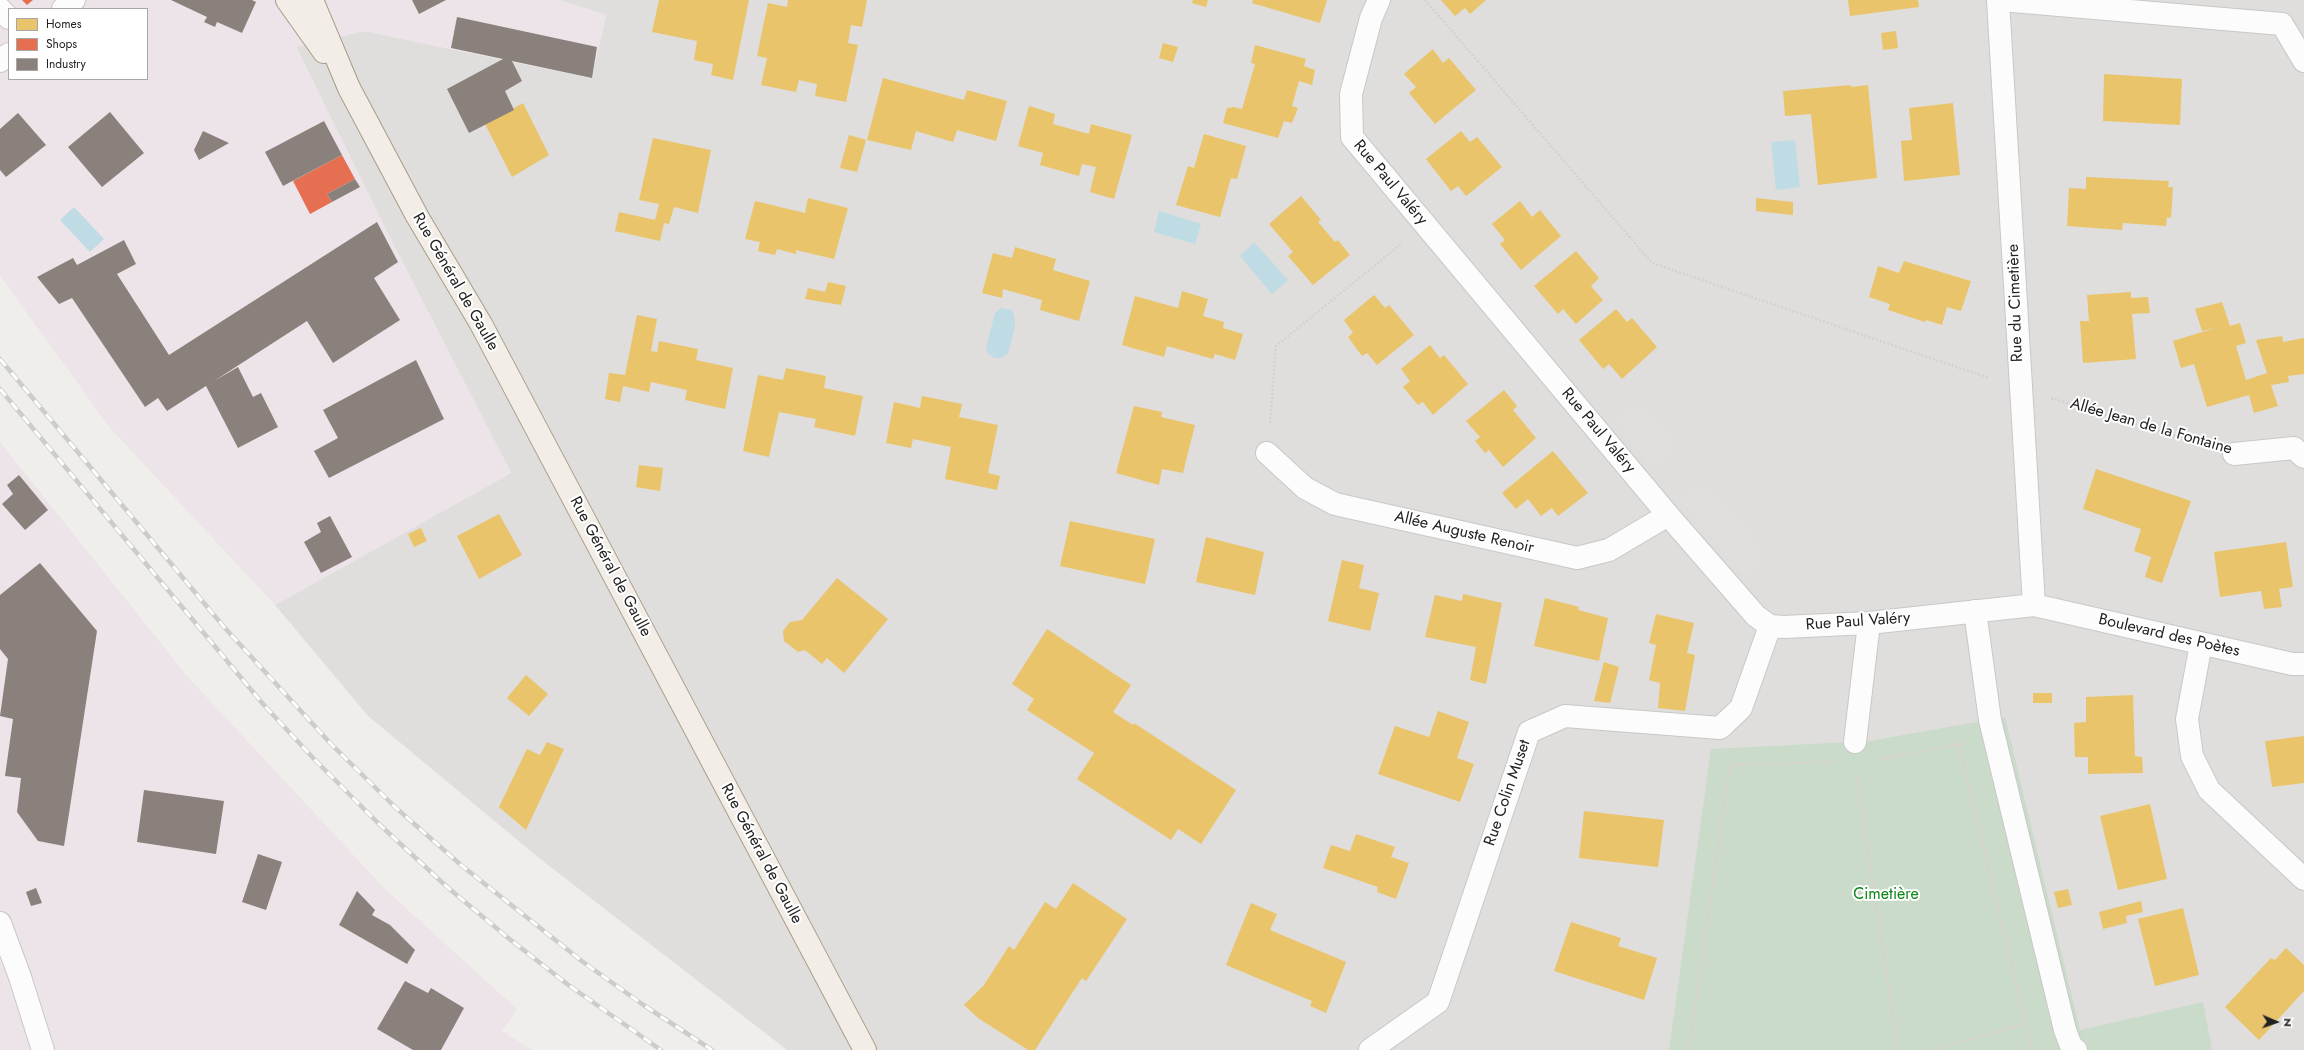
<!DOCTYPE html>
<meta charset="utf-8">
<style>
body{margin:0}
#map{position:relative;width:2304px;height:1050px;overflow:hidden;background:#f0eeeb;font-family:Jost,sans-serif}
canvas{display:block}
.legend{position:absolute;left:8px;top:8px;width:140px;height:72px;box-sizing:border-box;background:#fff;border:1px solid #a7a7a7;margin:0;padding:5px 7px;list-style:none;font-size:12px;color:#222}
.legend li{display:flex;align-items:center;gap:8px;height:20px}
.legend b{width:20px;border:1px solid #a7a7a7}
.north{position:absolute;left:2256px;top:1002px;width:40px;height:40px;-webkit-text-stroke:3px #fff;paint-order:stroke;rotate:92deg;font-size:11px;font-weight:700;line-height:16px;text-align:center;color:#222}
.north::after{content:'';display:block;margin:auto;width:14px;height:18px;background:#222;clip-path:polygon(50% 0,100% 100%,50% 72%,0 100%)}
</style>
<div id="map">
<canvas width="2304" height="1050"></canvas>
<ul class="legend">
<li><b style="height:11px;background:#e9c46a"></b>Homes</li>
<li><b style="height:11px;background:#e76f51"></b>Shops</li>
<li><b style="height:11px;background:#8a817c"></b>Industry</li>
</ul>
<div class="north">N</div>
</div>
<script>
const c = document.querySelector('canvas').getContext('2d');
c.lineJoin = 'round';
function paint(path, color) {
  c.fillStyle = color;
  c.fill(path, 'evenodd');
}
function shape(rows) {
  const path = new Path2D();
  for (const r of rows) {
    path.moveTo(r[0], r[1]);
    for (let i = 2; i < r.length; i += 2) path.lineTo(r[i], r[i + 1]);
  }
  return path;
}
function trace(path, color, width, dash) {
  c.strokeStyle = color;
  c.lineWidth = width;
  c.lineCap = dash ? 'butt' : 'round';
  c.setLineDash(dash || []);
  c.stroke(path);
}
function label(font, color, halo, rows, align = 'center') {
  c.font = font + ' Jost,sans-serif';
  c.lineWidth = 4;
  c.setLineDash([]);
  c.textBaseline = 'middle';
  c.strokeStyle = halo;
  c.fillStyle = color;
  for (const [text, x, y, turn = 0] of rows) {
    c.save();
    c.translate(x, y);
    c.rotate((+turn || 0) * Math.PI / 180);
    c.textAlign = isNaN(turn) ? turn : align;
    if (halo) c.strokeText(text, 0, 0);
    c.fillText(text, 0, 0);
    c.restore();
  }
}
paint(shape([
 [559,0,2304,0,2304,1050,787,1050,539,858,368,716,275,605,511,473,389,236,296,47,364,31,591,78,606,15]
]), '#dfdedc');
paint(shape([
 [0,0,559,0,606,15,592,78,364,31,296,47,389,236,511,473,275,605,110,428,0,276],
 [9,9,147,9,147,79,9,79],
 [0,442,188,677,386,890,517,1009,502,1031,532,1050,0,1050]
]), '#ede4e9');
paint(shape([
 [2005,717,2080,1030,2203,1002,2212,1050,1669,1050,1711,749,1870,741]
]), '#cadbca');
paint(shape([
 [1640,403,1676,445,1653,468,1616,421],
 [1709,485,1765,552,1744,577,1678,498]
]), '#e0dfde');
paint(shape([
 [1795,140,1800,187,1776,190,1771,142],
 [74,207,104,239,90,252,60,220],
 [1159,211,1201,224,1195,244,1154,232],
 [1254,242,1288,280,1272,294,1240,256],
 [1001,308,1011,310,1014,315,1015,327,1008,353,1002,358,995,358,988,354,986,347,995,313]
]), '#bfdbe3');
paint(shape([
 [659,0,749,0,733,80,711,75,713,64,694,60,697,41,652,32],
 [788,0,867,0,862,27,851,25,848,43,858,45,846,102,815,96,817,84,799,80,796,92,761,85,767,58,757,56,768,3,787,7],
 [1193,0,1208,0,1206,7,1192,3],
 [1253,0,1327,0,1320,23,1252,3],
 [1441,0,1486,0,1470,14,1465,8,1455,16],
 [1848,0,1918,0,1919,7,1850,16],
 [1896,31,1898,48,1883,50,1881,33],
 [1163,43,1178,47,1173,62,1159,58],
 [1255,45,1306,59,1304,66,1315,70,1312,85,1299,81,1292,106,1298,108,1292,123,1284,121,1278,138,1223,123,1227,108,1234,107,1242,109,1255,64,1251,63],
 [1433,49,1443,63,1449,58,1476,90,1435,124,1409,93,1416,87,1404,74],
 [2104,74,2182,79,2180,125,2103,121],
 [883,78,964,100,967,90,1007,101,996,141,957,130,953,142,916,131,911,150,867,140],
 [1851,85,1851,87,1868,85,1877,178,1818,185,1811,114,1785,116,1783,91],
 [523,103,549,155,512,177,485,124],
 [1953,103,1960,175,1904,181,1901,141,1912,140,1909,108],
 [1029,106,1055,114,1053,124,1089,134,1091,124,1132,135,1114,199,1090,192,1096,167,1082,164,1079,176,1040,165,1043,153,1018,146],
 [1461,131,1470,142,1477,137,1502,167,1466,196,1458,186,1451,191,1426,159],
 [1204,134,1246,146,1237,179,1231,178,1220,217,1176,205,1188,166,1194,168],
 [849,135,866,140,857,172,840,168],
 [653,138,711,150,698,213,674,207,669,224,664,223,660,241,615,231,619,212,655,220,659,204,639,200],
 [2086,177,2169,181,2168,187,2173,187,2171,218,2167,217,2166,226,2123,223,2122,230,2067,226,2069,188,2086,189],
 [1301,196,1321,220,1318,222,1335,242,1338,240,1350,255,1313,285,1288,256,1293,252,1269,224],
 [808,198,848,208,834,259,796,250,796,254,777,249,775,255,758,251,760,242,745,239,755,201,805,213],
 [1756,198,1793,202,1793,215,1756,211],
 [1520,201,1532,217,1540,210,1561,236,1521,270,1500,244,1505,240,1492,224],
 [1015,247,1056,259,1053,270,1090,281,1079,321,1040,310,1042,300,1003,289,1002,298,982,293,993,253,1012,258],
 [1576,251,1599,278,1591,286,1603,300,1576,324,1563,309,1558,314,1534,286],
 [1904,261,1971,281,1961,311,1947,307,1942,325,1926,320,1925,322,1888,310,1890,304,1869,297,1878,266,1899,273],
 [828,282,846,286,841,305,805,299,808,288,825,292],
 [1182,291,1208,299,1203,316,1224,322,1223,328,1243,334,1235,360,1215,354,1213,359,1167,346,1164,357,1122,345,1135,296,1178,308],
 [2131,292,2131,298,2148,297,2150,313,2132,314,2136,359,2083,363,2080,321,2089,321,2087,295],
 [1374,295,1385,308,1389,305,1414,335,1377,365,1367,353,1362,356,1348,337,1353,333,1344,320],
 [2222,302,2230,326,2240,323,2246,343,2236,346,2246,380,2267,373,2256,340,2282,336,2283,342,2304,338,2304,374,2288,376,2289,382,2271,385,2278,406,2254,413,2249,395,2207,407,2194,364,2181,368,2173,341,2218,327,2202,331,2195,309],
 [1616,309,1627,322,1632,318,1657,347,1622,379,1609,364,1603,369,1579,340],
 [637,315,657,319,651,351,657,352,659,341,698,349,696,360,733,368,725,409,685,400,687,390,651,382,649,392,623,386,620,402,605,399,609,373,625,375],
 [1430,345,1440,358,1444,355,1468,384,1433,415,1423,402,1418,405,1403,387,1410,381,1401,369],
 [786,368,826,376,824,388,863,396,855,436,814,427,816,419,779,412,769,457,743,451,758,375,783,380],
 [1504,390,1517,406,1513,410,1536,438,1503,467,1489,450,1485,453,1475,441,1480,437,1466,421],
 [922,396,962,404,959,417,998,425,988,473,1000,476,997,490,945,479,951,447,913,439,911,448,886,443,894,402,920,408],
 [1134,406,1162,412,1161,417,1195,425,1183,473,1162,469,1159,485,1116,473],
 [1553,451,1588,493,1558,516,1552,508,1541,516,1528,499,1516,509,1502,493],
 [639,465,663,468,660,491,636,487],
 [2096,469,2191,501,2162,583,2145,577,2151,557,2134,551,2141,529,2083,509],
 [499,514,522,555,479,579,457,536],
 [1070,521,1155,539,1145,584,1060,566],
 [421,528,427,541,414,547,408,534],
 [1206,537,1264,552,1255,595,1196,582],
 [2286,542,2293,587,2279,589,2282,607,2264,609,2261,591,2220,597,2214,552],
 [1342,560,1364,565,1359,588,1379,593,1370,631,1328,621],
 [837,578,888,619,844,673,827,658,822,664,805,650,798,652,784,641,783,631,790,622,802,620],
 [1463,594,1502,603,1486,684,1470,680,1476,647,1425,637,1435,595,1462,601],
 [1545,598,1579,607,1578,610,1608,618,1599,661,1534,646],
 [1656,614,1694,623,1687,653,1695,655,1685,711,1658,708,1660,683,1649,680,1656,645,1649,643],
 [1047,629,1131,685,1113,712,1133,725,1134,723,1236,790,1201,844,1178,829,1171,840,1077,779,1094,753,1027,710,1034,699,1012,684],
 [1604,662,1619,667,1610,703,1594,701],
 [526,675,548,694,529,716,507,698],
 [2033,693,2052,693,2052,703,2033,703],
 [2133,695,2135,756,2142,757,2143,773,2088,774,2088,757,2075,757,2074,723,2086,722,2086,697],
 [1438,711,1469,722,1457,758,1474,764,1460,802,1378,774,1395,726,1429,737],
 [2304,736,2304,783,2272,787,2265,741],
 [547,742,564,749,526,830,499,807,527,749,540,755],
 [2150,804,2167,879,2118,890,2100,816],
 [1584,811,1664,820,1658,867,1579,858],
 [1356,834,1395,847,1391,857,1409,863,1396,899,1377,892,1378,887,1323,868,1331,845,1350,851],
 [1073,883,1127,919,1086,981,1082,978,1035,1050,1028,1050,978,1018,964,1005,984,985,1009,946,1014,950,1045,902,1056,909],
 [2068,889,2072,905,2058,908,2054,892],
 [2141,901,2143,912,2126,916,2127,923,2103,929,2099,912],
 [1251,903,1277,914,1270,930,1346,962,1326,1013,1310,1006,1312,1001,1226,965],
 [2183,908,2199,975,2155,986,2138,919],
 [1571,922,1621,938,1618,946,1657,958,1644,1000,1554,971],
 [2286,948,2304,965,2304,991,2259,1040,2225,1007,2271,958,2275,960]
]), '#e9c46a');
paint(shape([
 [22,0,33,0,27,5],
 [342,155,355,179,327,194,332,202,310,214,293,181]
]), '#e76f51');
paint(shape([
 [171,0,252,0,256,2,242,33,217,22,215,27,204,22,207,17],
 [412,0,446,0,419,14],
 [457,17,597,47,592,78,512,61,522,81,505,91,514,110,469,133,447,89,503,59,451,48],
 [110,112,144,153,102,187,68,147],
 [18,113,46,145,6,177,0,170,0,129],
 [324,121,342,155,283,186,265,152],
 [203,131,229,143,199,160,194,150],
 [355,179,360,187,332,202,327,194],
 [377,222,398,262,374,278,400,320,333,363,307,321,214,381,238,367,253,397,261,393,278,427,238,448,206,386,167,411,158,398,145,407,72,298,59,304,37,277,73,258,77,265,124,240,136,264,117,274,169,355],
 [416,360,444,419,329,478,314,451,338,438,323,410],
 [19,475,48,510,25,530,2,504,13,494,7,485],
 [330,516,352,557,321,573,304,542,321,532,317,523],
 [40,563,97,631,64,846,38,841,17,812,21,778,5,776,13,719,0,716,8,659,0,649,0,595],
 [144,790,224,801,216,854,137,842],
 [258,854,282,862,266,910,242,902],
 [36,888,42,903,31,906,26,892],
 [357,891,375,910,372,915,390,925,415,950,407,964,339,925],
 [405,981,428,993,431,988,464,1008,441,1050,413,1050,377,1029]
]), '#8a817c');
const minor = shape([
 [1379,0,1371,18,1351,94,1352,137,1668,515,1756,616,1770,626,1784,627,1869,623,2034,605,2292,664,2304,664],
 [1998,0,2034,605],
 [2001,0,2282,24,2304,61],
 [0,9,9,18],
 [63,9,74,0],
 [0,61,9,54],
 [1267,453,1305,488,1335,504,1577,558,1609,550,1668,515],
 [2234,454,2294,448,2304,457],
 [1975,611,1990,720,2065,1030,2071,1046,2076,1050],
 [2201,644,2187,719,2192,756,2209,790,2304,879],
 [1855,742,1869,623],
 [0,923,20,977,43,1050],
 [1370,1050,1438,1002,1529,732,1565,716,1720,728,1741,708,1770,626]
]);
const major = shape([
 [287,0,324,52],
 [312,0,349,88,417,216,481,324,865,1050]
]);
trace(minor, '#c9c8c7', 24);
trace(major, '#a79c86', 24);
trace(shape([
 [1425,0,1652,263,1989,378],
 [2051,398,2205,445],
 [1270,423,1276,346,1401,244],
 [1959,744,2032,1050],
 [1878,760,1966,743],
 [1856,772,1898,1050],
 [1689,1050,1730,765,1831,762],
 [1933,1050,2025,1024]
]), '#dccecd', 2.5, [2, 2]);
trace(minor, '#fdfcfc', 22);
trace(major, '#f3ede7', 22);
const rail = shape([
 [0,359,224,627,332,745,395,807,461,865,583,962,642,1004,712,1050],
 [0,389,263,704,315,760,379,824,446,886,507,937,567,984,661,1050]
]);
trace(rail, '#ccc', 4.5);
trace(rail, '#fff', 3, [9]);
label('16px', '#222', '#fff', [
 ["Rue Paul Valéry",1390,183,50],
 ["Rue Général de Gaulle",455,282,60],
 ["Rue du Cimetière",2016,303,-92],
 ["Allée Jean de la Fontaine",2151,427,16],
 ["Rue Paul Valéry",1598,431,50],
 ["Allée Auguste Renoir",1464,533,13],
 ["Rue Général de Gaulle",610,567,62],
 ["Rue Paul Valéry",1858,622,-4],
 ["Boulevard des Poètes",2169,636,13],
 ["Rue Colin Muset",1508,793,-71],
 ["Rue Général de Gaulle",761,854,62]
]);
label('16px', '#0c8416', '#fff', [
 ["Cimetière",1886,895]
]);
</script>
